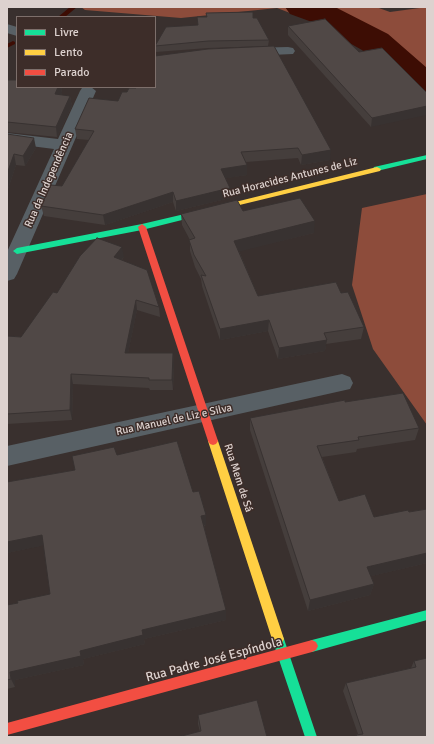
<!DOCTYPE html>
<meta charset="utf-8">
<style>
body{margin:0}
#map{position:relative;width:434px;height:744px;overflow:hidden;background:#39302e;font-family:Signika,sans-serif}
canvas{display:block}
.frame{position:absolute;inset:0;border:8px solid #ddd2cf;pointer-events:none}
.legend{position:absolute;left:16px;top:16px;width:140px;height:72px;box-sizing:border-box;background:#3d2d29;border:1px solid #7d6f6b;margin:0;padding:5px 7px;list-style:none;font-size:12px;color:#ddd2cf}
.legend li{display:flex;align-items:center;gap:8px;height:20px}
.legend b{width:20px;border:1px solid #7d6f6b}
</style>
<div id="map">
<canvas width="434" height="744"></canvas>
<div class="frame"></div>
<ul class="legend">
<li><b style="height:5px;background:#16e098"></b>Livre</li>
<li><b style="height:5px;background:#ffcf43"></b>Lento</li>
<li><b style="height:5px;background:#f24e42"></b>Parado</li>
</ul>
</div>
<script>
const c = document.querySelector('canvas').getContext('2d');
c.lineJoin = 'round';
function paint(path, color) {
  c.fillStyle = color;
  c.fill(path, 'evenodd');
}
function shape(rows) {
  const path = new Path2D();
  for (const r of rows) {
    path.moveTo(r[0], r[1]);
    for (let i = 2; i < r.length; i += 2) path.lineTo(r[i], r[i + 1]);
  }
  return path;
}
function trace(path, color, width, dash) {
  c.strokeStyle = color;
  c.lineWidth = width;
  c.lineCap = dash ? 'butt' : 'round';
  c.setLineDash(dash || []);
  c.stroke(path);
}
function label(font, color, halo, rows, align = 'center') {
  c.font = font + ' Signika,sans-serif';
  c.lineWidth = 3;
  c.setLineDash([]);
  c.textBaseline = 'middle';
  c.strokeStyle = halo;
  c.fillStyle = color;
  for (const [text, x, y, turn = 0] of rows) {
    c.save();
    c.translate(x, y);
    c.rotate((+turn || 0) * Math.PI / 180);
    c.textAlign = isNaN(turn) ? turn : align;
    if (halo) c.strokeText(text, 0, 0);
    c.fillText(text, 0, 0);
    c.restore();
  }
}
paint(shape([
 [81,7,376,7,390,12,427,7,427,96,361,40,277,8,181,18,85,10],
 [427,194,427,425,373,349,352,285,362,208]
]), '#8d4c3b');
paint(shape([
 [70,7,77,7,65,17,58,17,70,7],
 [13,41,15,42,15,44,7,48,7,44,13,41]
]), '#3d0d04');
paint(shape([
 [285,7,335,7,388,34,427,68,427,99,413,95,384,71,362,50,312,22,290,14,285,7]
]), '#3d0d04');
paint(shape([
 [7,24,17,27,17,36,7,33,7,24],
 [288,47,293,48,295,51,293,54,248,56,243,55,241,52,243,49,248,48,288,47],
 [91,87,96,91,17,274,14,279,7,281,7,252,54,149,7,143,7,133,58,139,80,91,82,88,91,87],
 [342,374,350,377,353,383,350,389,7,466,7,446,342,374]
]), '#586065');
paint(shape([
 [427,155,427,159,377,171,373,169,374,167,427,155],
 [223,205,226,205,226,209,142,230,17,254,13,251,17,248,142,224,223,205],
 [427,610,427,620,312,652,308,650,306,646,308,642,312,640,427,610],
 [278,633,282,635,284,639,317,737,305,737,272,639,274,635,278,633]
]), '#16e098');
paint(shape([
 [377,167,381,169,380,171,223,209,219,207,223,205,377,167],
 [213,437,216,438,218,441,284,639,282,643,278,645,274,643,272,639,208,441,210,438,213,437]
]), '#ffcf43');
paint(shape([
 [142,224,146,227,218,441,216,444,213,445,210,444,208,441,138,227,142,224],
 [312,640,316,642,318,646,316,650,312,652,7,735,7,723,312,640]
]), '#f24e42');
paint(shape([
 [253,18,269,40,268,46,208,48,156,52,155,46,198,25],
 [288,26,359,52,427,93,371,127,288,35],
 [7,80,17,87,61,87,62,93,61,95,70,96,72,106,57,137,7,132],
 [133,87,155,87,330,160,301,165,298,158,246,162,247,165,247,175,226,178,230,198,176,211,173,202,105,225,44,216,41,206,62,186,89,140,77,139,75,129,118,101,133,88],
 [7,134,36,148,25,166,16,165,7,192],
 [243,211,314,233,239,251,258,296,341,293,364,327,361,339,326,344,325,351,278,359,268,331,220,340,202,286,201,279,195,267,190,251,190,240,182,225,181,214],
 [124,257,122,260,159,307,160,317,137,310,128,353,173,353,174,363,173,390,150,390,149,388,73,384,72,420,7,424,7,336,21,337,57,293],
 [345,402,419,428,415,440,357,449,356,452,322,457,339,501,374,517,427,509,427,563,371,576,374,584,370,595,308,611,250,430,250,418],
 [117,455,193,492,206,525,204,526,226,620,144,639,145,644,83,659,84,665,15,680,15,687,7,689,7,605,18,603,50,594,44,545,7,553,7,482,75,470],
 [427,658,427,737,355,737,356,735,358,734,343,691,346,683,411,668,414,661],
 [198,715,267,737,200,732,198,724]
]), '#453e3c');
paint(shape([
 [58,87,61,87,62,93,57,104,55,94],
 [70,96,72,106,57,137,56,127],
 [427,106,427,115,371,127,372,118],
 [34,138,36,148,25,166,23,156],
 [331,150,330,160,301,165,302,155],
 [14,154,16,165,7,192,7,174],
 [247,165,247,175,221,179,221,169],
 [230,188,230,198,176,211,176,201],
 [173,192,173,202,105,225,103,215],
 [315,221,314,233,234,253,234,241],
 [122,247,124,257,115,267,114,257],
 [136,300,137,310,126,363,125,353],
 [269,320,268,331,220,340,220,329],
 [327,340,325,351,278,359,279,348],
 [173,353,174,363,173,390,172,380],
 [71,374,73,384,72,420,70,410],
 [206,515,206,525,201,526,201,516],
 [42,535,46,545,7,553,7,542],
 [427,553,427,563,363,578,367,567],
 [374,584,370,595,308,611,310,600],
 [226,610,226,620,144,639,145,644,83,659,84,665,15,680,15,687,11,679,10,672,80,651,142,630]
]), '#383231');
const building = shape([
 [253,12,253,18,257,18,269,40,208,41,155,46,166,27,198,25,197,17,207,17,206,13,253,12],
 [325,19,359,52,382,48,427,93,427,106,372,118,288,26,325,19],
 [274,46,331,150,302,155,298,148,241,152,247,165,221,169,230,188,176,201,173,192,103,215,41,206,51,185,62,186,94,131,75,129,89,98,118,101,122,92,127,92,129,88,136,88,135,87,155,87,155,56,208,49,274,46],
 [7,80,17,80,17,87,58,87,55,94,70,96,56,127,7,122,7,80],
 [7,134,34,138,23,156,14,154,7,174,7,134],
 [300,198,315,221,234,241,258,296,336,282,341,293,348,292,364,327,324,333,327,340,279,348,269,320,220,329,201,275,206,276,194,255,189,240,195,238,181,214,237,200,243,211,300,198],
 [97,238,122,247,114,257,147,270,159,307,136,300,125,353,173,353,172,380,149,380,149,378,71,374,70,410,7,414,7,336,21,337,53,292,57,293,80,256,97,238],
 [403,393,419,428,358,437,359,440,317,446,339,501,365,494,374,517,408,510,409,512,427,509,427,553,367,567,374,584,310,600,250,418,345,400,345,402,403,393],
 [177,441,193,492,199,491,206,515,201,516,226,610,142,630,143,635,80,651,81,656,10,672,11,679,7,680,7,605,18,603,17,601,50,594,42,535,7,542,7,482,75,470,72,456,114,447,117,455,177,441],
 [427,658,427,737,357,737,356,735,363,734,346,683,416,667,414,661,427,658],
 [257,700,267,737,178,737,201,731,198,715,257,700]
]);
paint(building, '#504846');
trace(building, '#383231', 1);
label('11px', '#ddd2cf', '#3d2d29', [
 ["Rua Horacides Antunes de Liz",290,178,-14],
 ["Rua da Independência",49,180,-66],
 ["Rua Manuel de Liz e Silva",174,420,-12],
 ["Rua Mem de Sá",238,478,72]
]);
label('13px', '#ddd2cf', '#3d2d29', [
 ["Rua Padre José Espíndola",214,660,-15]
]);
</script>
